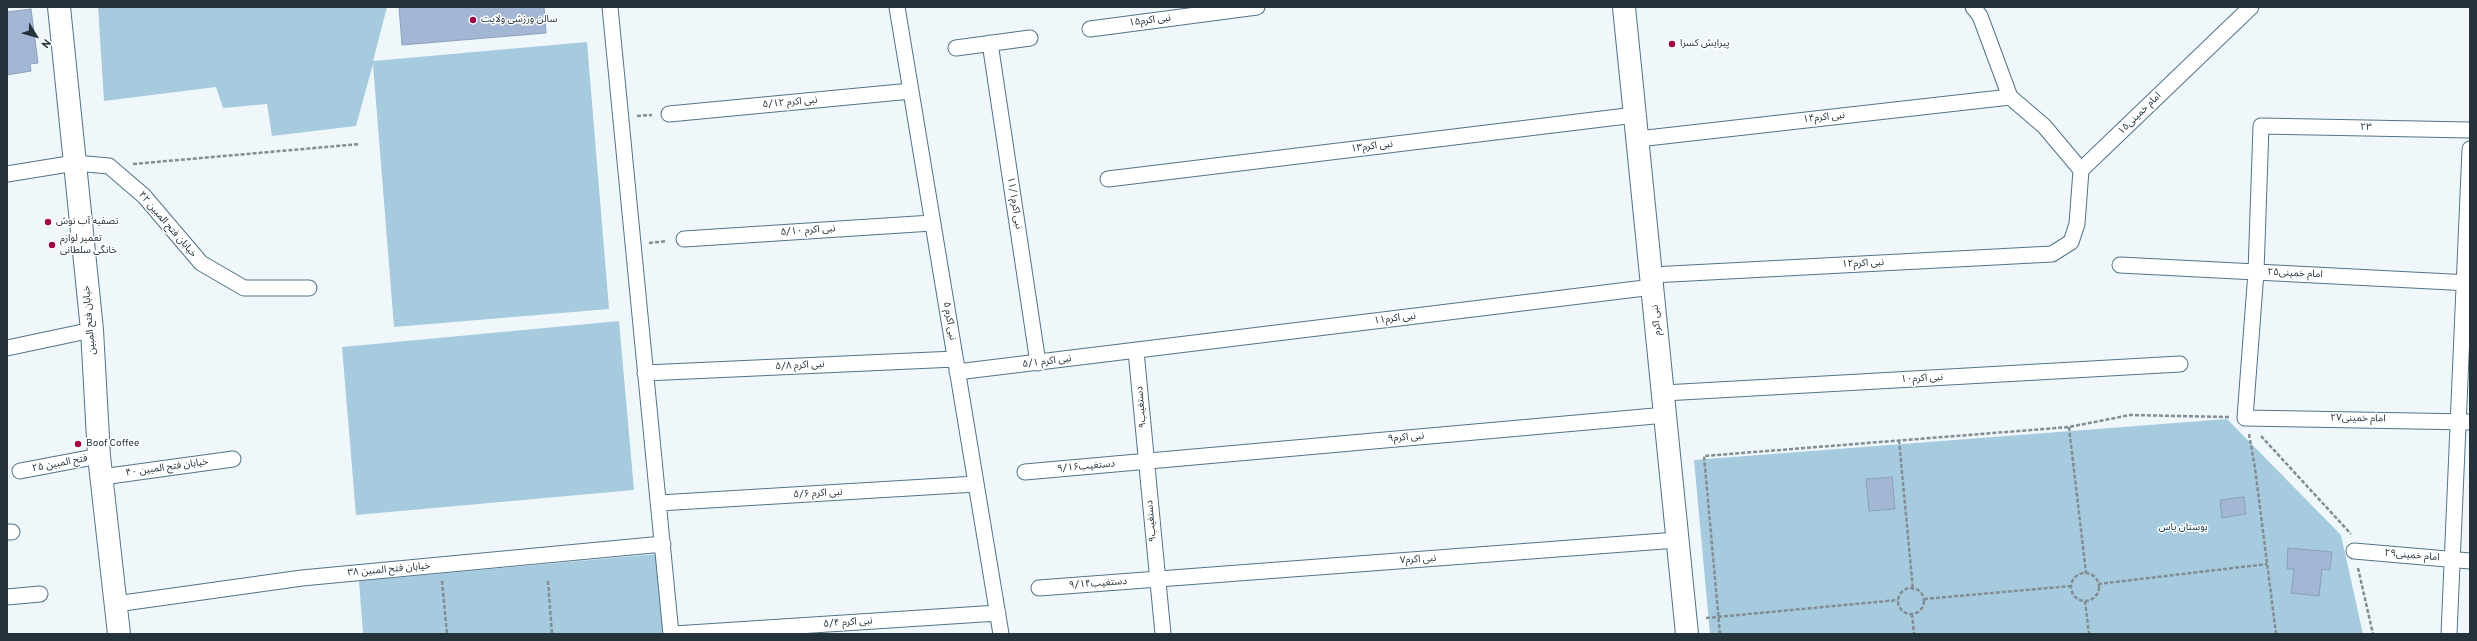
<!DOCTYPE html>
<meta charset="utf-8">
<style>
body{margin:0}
#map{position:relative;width:2477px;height:641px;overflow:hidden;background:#f0f7fb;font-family:Overpass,sans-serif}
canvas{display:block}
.frame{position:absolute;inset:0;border:8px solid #24333b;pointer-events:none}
.north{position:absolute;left:16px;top:16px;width:40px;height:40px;-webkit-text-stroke:3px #fff;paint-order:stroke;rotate:127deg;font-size:11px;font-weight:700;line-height:16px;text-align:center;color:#24333b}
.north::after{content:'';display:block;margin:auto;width:14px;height:18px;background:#24333b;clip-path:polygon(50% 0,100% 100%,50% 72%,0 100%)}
</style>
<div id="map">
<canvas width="2477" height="641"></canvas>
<div class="frame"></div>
<div class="north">N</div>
</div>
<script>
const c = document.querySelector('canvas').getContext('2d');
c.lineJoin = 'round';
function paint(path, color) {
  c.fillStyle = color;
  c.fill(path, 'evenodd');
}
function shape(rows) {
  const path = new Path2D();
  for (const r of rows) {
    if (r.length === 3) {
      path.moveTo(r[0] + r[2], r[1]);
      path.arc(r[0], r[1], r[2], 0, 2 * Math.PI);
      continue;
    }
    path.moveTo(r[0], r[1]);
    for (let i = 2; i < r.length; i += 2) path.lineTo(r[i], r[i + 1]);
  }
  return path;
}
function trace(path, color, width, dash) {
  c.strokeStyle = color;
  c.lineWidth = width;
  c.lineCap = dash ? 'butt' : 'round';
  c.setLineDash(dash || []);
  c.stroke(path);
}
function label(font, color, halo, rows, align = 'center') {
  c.font = font + ' Overpass,"Noto Sans Arabic",sans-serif';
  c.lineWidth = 3;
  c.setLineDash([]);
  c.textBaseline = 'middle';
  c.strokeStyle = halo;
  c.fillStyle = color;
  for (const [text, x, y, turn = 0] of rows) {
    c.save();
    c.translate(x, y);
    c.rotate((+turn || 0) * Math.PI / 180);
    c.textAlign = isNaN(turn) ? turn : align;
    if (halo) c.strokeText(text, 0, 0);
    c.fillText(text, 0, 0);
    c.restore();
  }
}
paint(shape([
 [98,7,387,7,373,61,587,42,609,309,394,327,373,64,356,126,272,136,267,104,223,108,216,87,104,101],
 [619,321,634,490,356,515,342,347],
 [2227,419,2341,535,2363,634,1710,634,1694,460],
 [656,554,663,634,363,634,359,581]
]), '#a7cbde');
const building = shape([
 [399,7,544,7,546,33,402,45,399,7],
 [31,9,38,63,30,64,31,71,7,75,7,12,31,9],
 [1892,477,1895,509,1869,511,1866,479,1892,477],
 [2244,497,2246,514,2222,518,2220,500,2244,497],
 [2288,548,2332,552,2330,570,2322,569,2319,596,2291,593,2294,569,2287,569,2288,548]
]);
paint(building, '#a3b7d5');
trace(building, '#8b9fbc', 1);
const street = shape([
 [610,7,671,634],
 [897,7,1001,634],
 [1973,7,1980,16,2010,97,2044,126,2081,170],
 [1090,29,1257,7],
 [990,43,1038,363],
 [956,48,1030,38],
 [669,114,911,91],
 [2470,130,2261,126,2256,272,2245,418,2470,422],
 [1638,139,2010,97],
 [7,174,75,163,109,166,144,196,201,263,244,288,309,288],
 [1108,179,1635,115],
 [684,239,932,223],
 [2120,265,2470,283],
 [1652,275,2052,254,2071,242,2077,224,2081,170,2251,7],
 [7,348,92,330],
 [1136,351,1163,634],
 [957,372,1653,287],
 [645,373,955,359],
 [1664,393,2180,364],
 [20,471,99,456],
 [1025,472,1666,415],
 [102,477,233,459],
 [659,503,976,484],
 [7,532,12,532],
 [2354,551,2470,561],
 [1039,588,1677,540],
 [7,597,40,594],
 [116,604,302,578,663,544],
 [674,634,998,613],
 [2449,634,2470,149]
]);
const secondary = shape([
 [59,7,92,330,99,456,119,634],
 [1624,7,1687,634]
]);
trace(street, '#517486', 17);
trace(secondary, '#517486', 24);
trace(shape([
 [637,116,652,115],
 [133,164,360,144],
 [649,243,667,241],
 [2069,427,2086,573],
 [2249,434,2255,468,2276,634],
 [2261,436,2351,534],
 [1899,440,1913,590],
 [2358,568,2373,634],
 [2085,587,14],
 [442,581,447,634],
 [548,581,552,634],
 [2098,584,2267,564],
 [1911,601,13],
 [1924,599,2071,586],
 [2085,601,2089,634],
 [1912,614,1914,634],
 [1706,618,1898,600],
 [1720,634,1704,456,2069,427,2130,415,2229,417]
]), '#828d93', 2.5, [4, 2]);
trace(street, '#fff', 15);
trace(secondary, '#fff', 22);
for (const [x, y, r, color] of [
 [473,20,4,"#a10747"],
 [1672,44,4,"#a10747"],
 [48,222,4,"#a10747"],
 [52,245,4,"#a10747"],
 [78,444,4,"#a10747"]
]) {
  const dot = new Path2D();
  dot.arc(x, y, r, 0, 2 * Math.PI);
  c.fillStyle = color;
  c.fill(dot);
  trace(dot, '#fff', 1.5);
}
label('10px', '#24333b', '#fff', [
 ["سالن ورزشی ولایت",481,20],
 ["پیرایش کسرا",1680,44],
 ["تصفیه آب نوش",56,222],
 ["تعمیر لوازم",60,239],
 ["خانگی سلطانی",60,251],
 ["Boof Coffee",86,444]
], 'left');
label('10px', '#24333b', '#fff', [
 ["نبی اکرم۱۵",1150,21,-7],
 ["نبی اکرم ۵/۱۲",790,103,-5],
 ["۱۵امام خمینی",2140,114,-44],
 ["نبی اکرم۱۴",1824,118,-6],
 ["۲۳",2366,128,1],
 ["نبی اکرم۱۳",1372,147,-7],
 ["نبی اکرم۱۱/۱",1014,203,81],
 ["خیابان فتح المبین ۴۲",167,225,49],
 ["نبی اکرم ۵/۱۰",808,231,-4],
 ["نبی اکرم۱۲",1863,264,-3],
 ["امام خمینی۲۵",2295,274,3],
 ["نبی اکرم۱۱",1395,319,-7],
 ["خیابان فتح المبین",90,320,-95],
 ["نبی اکرم",1657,320,-95],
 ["نبی اکرم ۵",949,321,81],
 ["نبی اکرم ۵/۱",1047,362,-7],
 ["نبی اکرم ۵/۸",800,366,-3],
 ["نبی اکرم۱۰",1922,379,-3],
 ["دستغیب۹",1142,407,-95],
 ["امام خمینی۲۷",2358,419,1],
 ["نبی اکرم۹",1406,438,-5],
 ["فتح المبین ۲۵",60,464,-11],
 ["دستغیب۹/۱۶",1086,467,-5],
 ["خیابان فتح المبین ۴۰",167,468,-8],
 ["نبی اکرم ۵/۶",818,494,-3],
 ["۹دستغیب",1152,521,-95],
 ["امام خمینی۲۹",2412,556,5],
 ["نبی اکرم۷",1418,560,-4],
 ["خیابان فتح المبین ۳۸",389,570,-5],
 ["دستغیب۹/۱۴",1098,584,-4],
 ["نبی اکرم ۵/۴",848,623,-4]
]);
label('10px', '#0d2d3c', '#fff', [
 ["بوستان یاس",2183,528]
]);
</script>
